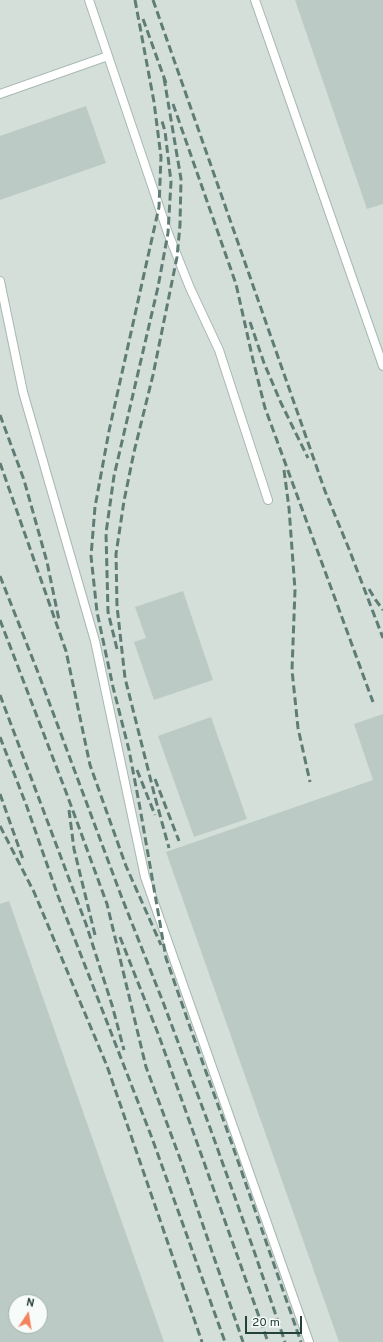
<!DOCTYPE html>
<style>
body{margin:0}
#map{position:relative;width:383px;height:1342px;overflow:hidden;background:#e6efeb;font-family:Overpass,sans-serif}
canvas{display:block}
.north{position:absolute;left:8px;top:1294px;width:40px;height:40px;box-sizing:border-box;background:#f7fbf9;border:1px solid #a3b1ad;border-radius:50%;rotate:12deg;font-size:11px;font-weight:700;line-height:16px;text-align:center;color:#24423a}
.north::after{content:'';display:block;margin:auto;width:14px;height:18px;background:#f4845f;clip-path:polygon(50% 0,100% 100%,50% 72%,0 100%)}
.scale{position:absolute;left:245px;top:1316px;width:57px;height:18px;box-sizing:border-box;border:2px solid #24423a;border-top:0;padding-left:5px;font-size:12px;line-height:14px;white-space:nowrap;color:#24423a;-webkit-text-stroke:3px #f7fbf9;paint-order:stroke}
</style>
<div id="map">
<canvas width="383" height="1342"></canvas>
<div class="north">N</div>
<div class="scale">20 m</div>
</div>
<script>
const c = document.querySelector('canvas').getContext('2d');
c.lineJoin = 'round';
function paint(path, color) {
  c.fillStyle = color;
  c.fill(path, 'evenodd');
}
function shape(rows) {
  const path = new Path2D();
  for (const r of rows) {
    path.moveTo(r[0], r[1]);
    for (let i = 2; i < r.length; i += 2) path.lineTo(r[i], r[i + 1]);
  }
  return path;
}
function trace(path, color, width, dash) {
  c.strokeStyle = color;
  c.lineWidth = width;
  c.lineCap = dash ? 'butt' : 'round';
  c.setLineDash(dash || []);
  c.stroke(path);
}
paint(shape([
 [0,0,383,0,383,1342,0,1342],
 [16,1302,40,1302,40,1326,16,1326]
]), '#d4dfda');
paint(shape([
 [295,0,383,0,383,204,367,209],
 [86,106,106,163,0,200,0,136],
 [183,591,213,680,154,700,134,642,146,638,135,607],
 [383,714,383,1342,339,1342,166,852,373,780,354,724],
 [211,717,247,819,194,837,158,736],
 [9,901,164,1342,0,1342,0,904],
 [16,1302,40,1302,40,1326,16,1326]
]), '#bbcac4');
const service = shape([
 [89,0,168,233,190,288,219,350,268,500],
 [255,0,383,366],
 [0,94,108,56],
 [0,281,23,392,95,641,145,877,309,1342]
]);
trace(service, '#a8b8b2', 10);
trace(service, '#fff', 8);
trace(shape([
 [135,0,154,102,161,157,159,207,109,431,95,507,91,556,97,612,113,687,129,750,140,808,166,958,196,1044,232,1144,301,1342],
 [153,0,325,491,349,549,383,638],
 [143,19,166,83],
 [164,78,181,179,180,225,177,257,153,375,134,452,124,501,116,554,117,606,125,678,155,797,169,848],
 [173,104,236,284,253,360,265,408,373,702],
 [250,322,264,363,281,403,308,458],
 [0,415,24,480,47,562,59,620],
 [0,463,66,651,90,765,126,866,161,945],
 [284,470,289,508,295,590,292,670,298,728,310,782],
 [0,576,39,675,122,898,163,1002,209,1125,253,1248,285,1342],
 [369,589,375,599,383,610],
 [0,620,66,792,107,904,146,1067,182,1164,243,1342],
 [117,649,108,612,106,533,114,476,158,287,168,233,171,182,165,131,161,118],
 [0,695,86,924,112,1005,124,1050],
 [0,737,27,807,58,896,152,1138,225,1342],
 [137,770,155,815],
 [155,779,179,841],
 [0,794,24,862],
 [69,810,74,849,95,935],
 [0,826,34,892,107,1066,202,1342],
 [120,937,159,1036,268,1342]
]), '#5f7d75', 3, [8, 4]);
</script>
